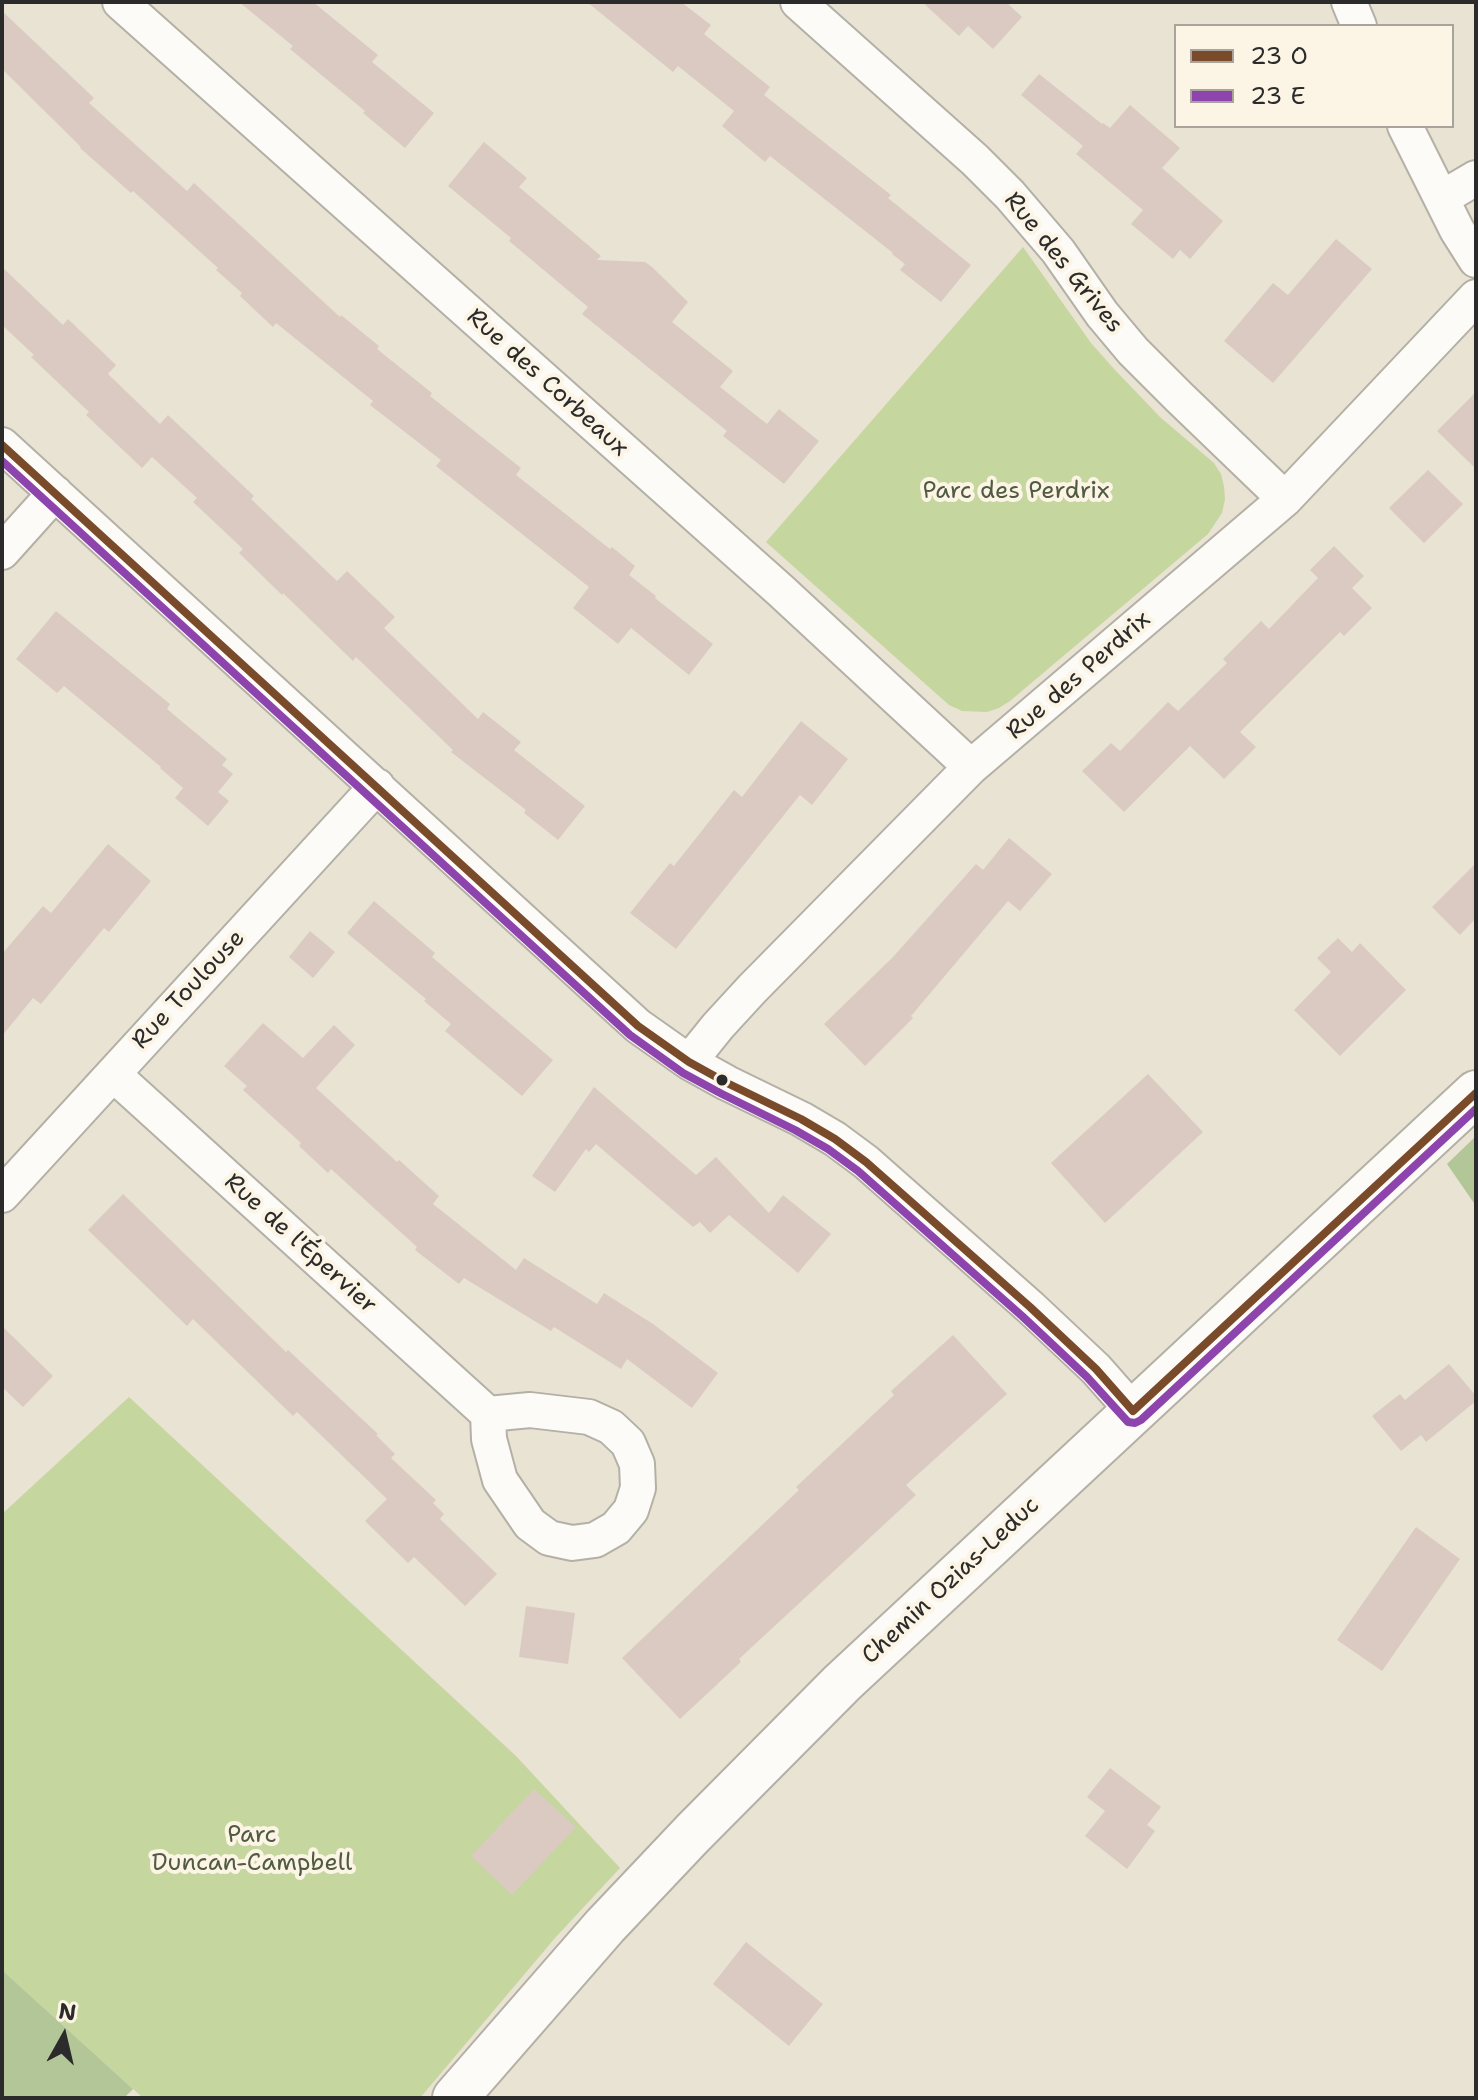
<!DOCTYPE html>
<meta charset="utf-8">
<style>
body{margin:0}
#map{position:relative;width:1478px;height:2100px;overflow:hidden;background:#e9e3d3;font-family:"Shantell Sans",sans-serif}
canvas{display:block}
.frame{position:absolute;inset:0;border:4px solid #2b2b2b;pointer-events:none}
.legend{position:absolute;left:1174px;top:24px;width:280px;height:104px;box-sizing:border-box;background:#fcf5e5;border:2px solid #a8a49b;margin:0;padding:10px 14px;list-style:none;font-size:24px;color:#2b2b2b}
.legend li{display:flex;align-items:center;gap:16px;height:40px}
.legend b{width:40px;border:2px solid #a8a49b}
.north{position:absolute;left:24px;top:1996px;width:80px;height:80px;-webkit-text-stroke:6px #fcf5e5;paint-order:stroke;rotate:8deg;font-size:22px;font-weight:700;line-height:32px;text-align:center;color:#2b2b2b}
.north::after{content:'';display:block;margin:auto;width:28px;height:36px;background:#2b2b2b;clip-path:polygon(50% 0,100% 100%,50% 72%,0 100%)}
</style>
<div id="map">
<canvas width="1478" height="2100"></canvas>
<div class="frame"></div>
<ul class="legend">
<li><b style="height:10px;background:#7a4b2a"></b>23 O</li>
<li><b style="height:10px;background:#8e44ad"></b>23 E</li>
</ul>
<div class="north">N</div>
</div>
<script>
const c = document.querySelector('canvas').getContext('2d');
c.lineJoin = 'round';
function paint(path, color) {
  c.fillStyle = color;
  c.fill(path, 'evenodd');
}
function shape(rows) {
  const path = new Path2D();
  for (const r of rows) {
    path.moveTo(r[0], r[1]);
    for (let i = 2; i < r.length; i += 2) path.lineTo(r[i], r[i + 1]);
  }
  return path;
}
function trace(path, color, width, dash) {
  c.strokeStyle = color;
  c.lineWidth = width;
  c.lineCap = dash ? 'butt' : 'round';
  c.setLineDash(dash || []);
  c.stroke(path);
}
function label(font, color, halo, rows, align = 'center') {
  c.font = font + ' "Shantell Sans",sans-serif';
  c.lineWidth = 8;
  c.setLineDash([]);
  c.textBaseline = 'middle';
  c.strokeStyle = halo;
  c.fillStyle = color;
  for (const [text, x, y, turn = 0] of rows) {
    c.save();
    c.translate(x, y);
    c.rotate((+turn || 0) * Math.PI / 180);
    c.textAlign = isNaN(turn) ? turn : align;
    if (halo) c.strokeText(text, 0, 0);
    c.fillText(text, 0, 0);
    c.restore();
  }
}
paint(shape([
 [1023,247,1091,343,1115,370,1160,417,1214,463,1221,474,1224,486,1225,499,1222,513,1208,534,1010,701,999,708,987,712,962,711,949,705,766,542],
 [129,1397,516,1756,620,1868,555,1938,420,2098,143,2098,2,1970,2,1514]
]), '#c5d69f');
paint(shape([
 [1476,1136,1476,1206,1447,1164],
 [2,1970,133,2089,124,2098,2,2098]
]), '#b3c697');
paint(shape([
 [239,2,313,2,378,55,372,62,434,113,405,148,363,113,365,111,290,49,293,46],
 [587,2,681,2,711,25,704,34,770,87,764,95,891,195,888,198,971,265,941,302,900,270,905,264,892,254,893,253,770,156,765,162,722,126,734,111,678,66,673,72],
 [922,2,1006,2,1022,17,993,49,968,26,959,36],
 [2,11,94,98,89,103,187,191,194,183,340,317,341,315,379,346,377,349,432,393,430,396,521,468,516,475,610,549,612,547,635,566,629,575,656,596,655,598,713,644,689,675,631,628,618,644,573,608,589,587,436,466,441,460,370,405,373,401,276,323,273,327,240,296,242,293,216,270,218,268,133,191,131,193,80,148,81,147,2,69],
 [1039,74,1102,124,1103,123,1110,128,1130,105,1180,148,1162,168,1223,221,1190,259,1180,250,1173,259,1131,224,1143,210,1076,154,1083,146,1021,95],
 [484,142,527,178,519,187,601,256,597,260,645,262,652,267,688,302,672,322,733,371,720,387,767,424,779,409,819,441,784,484,723,436,727,431,582,314,588,307,509,241,511,238,448,186],
 [1336,239,1372,269,1273,383,1224,341,1273,283,1288,295],
 [2,267,63,325,68,319,116,365,108,374,160,424,168,415,254,496,251,499,337,581,347,571,395,617,384,628,478,719,483,712,521,742,514,750,585,806,558,840,524,813,526,810,451,752,453,750,356,657,353,661,283,593,282,595,239,553,243,549,193,502,197,498,152,457,142,468,86,415,89,412,31,357,34,355,2,325],
 [1476,392,1476,469,1437,431],
 [1428,470,1463,504,1424,543,1389,508],
 [1334,546,1364,576,1352,588,1372,608,1344,636,1340,632,1240,732,1256,747,1224,779,1190,746,1124,812,1082,771,1111,743,1120,751,1168,702,1178,711,1227,663,1223,659,1261,621,1269,629,1318,578,1310,570],
 [56,611,170,704,167,709,227,759,222,765,233,774,218,792,229,801,208,826,175,798,183,788,160,768,161,767,64,686,57,693,16,659],
 [801,721,848,759,812,805,800,795,676,949,630,913,670,863,674,866,734,790,742,797],
 [1009,838,1052,874,1020,911,1008,901,911,1016,913,1018,865,1066,824,1024,893,957,976,864,983,870],
 [108,844,151,881,109,932,104,928,41,1004,33,998,2,1036,2,954,43,906,51,913],
 [1476,863,1476,918,1460,935,1432,907],
 [374,901,435,953,432,957,553,1060,522,1096,445,1031,451,1024,424,1001,426,999,347,933],
 [310,931,335,952,313,978,289,957],
 [1338,938,1352,952,1360,943,1406,990,1340,1056,1294,1010,1331,972,1317,958],
 [263,1023,303,1058,334,1025,355,1045,316,1088,397,1162,399,1160,439,1196,433,1204,516,1270,524,1258,597,1304,604,1293,653,1324,718,1373,692,1408,627,1359,621,1369,554,1327,551,1331,464,1278,459,1284,415,1250,417,1247,331,1169,328,1173,299,1146,301,1143,243,1090,247,1086,224,1066],
 [1148,1074,1203,1132,1105,1223,1051,1163],
 [594,1087,696,1175,716,1157,769,1213,783,1195,831,1234,798,1273,729,1215,710,1233,700,1222,693,1227,596,1144,589,1152,586,1149,555,1192,532,1176],
 [123,1194,286,1352,288,1350,378,1434,376,1435,395,1454,391,1458,436,1500,433,1503,444,1514,440,1519,497,1574,465,1606,414,1557,408,1563,365,1521,387,1499,297,1412,293,1416,193,1319,187,1326,88,1230],
 [2,1326,53,1376,23,1407,2,1387],
 [953,1335,1007,1394,906,1485,916,1495,739,1659,741,1662,680,1719,622,1658,799,1490,796,1487,894,1395,891,1391],
 [1449,1364,1476,1396,1476,1401,1426,1442,1421,1435,1401,1451,1372,1416,1400,1394,1405,1400],
 [1416,1527,1460,1559,1382,1671,1337,1640],
 [526,1606,575,1613,568,1664,519,1657],
 [1110,1768,1161,1807,1147,1825,1155,1831,1127,1869,1085,1836,1105,1811,1087,1797],
 [534,1789,576,1827,512,1895,471,1856],
 [746,1942,823,2004,789,2046,713,1984]
]), '#dbcac1');
const street = shape([
 [120,2,780,590,971,767],
 [798,2,975,160,1010,195,1058,251,1102,314,1133,351,1179,397,1285,499],
 [1349,2,1359,26],
 [1405,126,1457,230,1476,260],
 [1442,198,1476,178],
 [2,445,638,1026,689,1062,727,1083,801,1119,835,1139,866,1162,1030,1307,1096,1369,1133,1411],
 [2,552,55,493],
 [689,1062,718,1026,752,989,971,767,1285,499,1476,297],
 [113,1074,488,1414],
 [2,1195,377,786],
 [530,1410,589,1417,611,1427,628,1443,637,1464,638,1488,631,1510,616,1528,595,1540,572,1543,549,1538,530,1524,500,1480,489,1439,488,1414,530,1410]
]);
const secondary = shape([
 [455,2098,605,1926,693,1833,842,1683,1476,1093]
]);
trace(street, '#b4b0a6', 38);
trace(secondary, '#b4b0a6', 48);
trace(street, '#fcfbf8', 34);
trace(secondary, '#fcfbf8', 44);
trace(shape([
 [2,445,638,1026,689,1062,727,1083,801,1119,835,1139,866,1162,1030,1307,1096,1369,1133,1411,1476,1093]
]), '#7a4b2a', 8);
trace(shape([
 [2,461,630,1035,683,1073,722,1094,795,1130,828,1149,858,1171,1022,1316,1087,1377,1128,1422,1135,1423,1141,1420,1476,1109]
]), '#8e44ad', 8);
for (const [x, y, r, color] of [
 [722,1080,7,"#2b2b2b"]
]) {
  const dot = new Path2D();
  dot.arc(x, y, r, 0, 2 * Math.PI);
  c.fillStyle = color;
  c.fill(dot);
  trace(dot, '#fcf5e5', 3);
}
label('24px', '#2b2b2b', '#fcf5e5', [
 ["Rue des Grives",1063,263,51],
 ["Rue des Corbeaux",547,383,42],
 ["Rue des Perdrix",1079,676,-41],
 ["Rue Toulouse",189,990,-47],
 ["Rue de l'Épervier",300,1244,42],
 ["Chemin Ozias-Leduc",951,1581,-43]
]);
label('24px', '#505b41', '#fcf5e5', [
 ["Parc des Perdrix",1016,492],
 ["Parc",252,1836],
 ["Duncan-Campbell",252,1864]
]);
</script>
